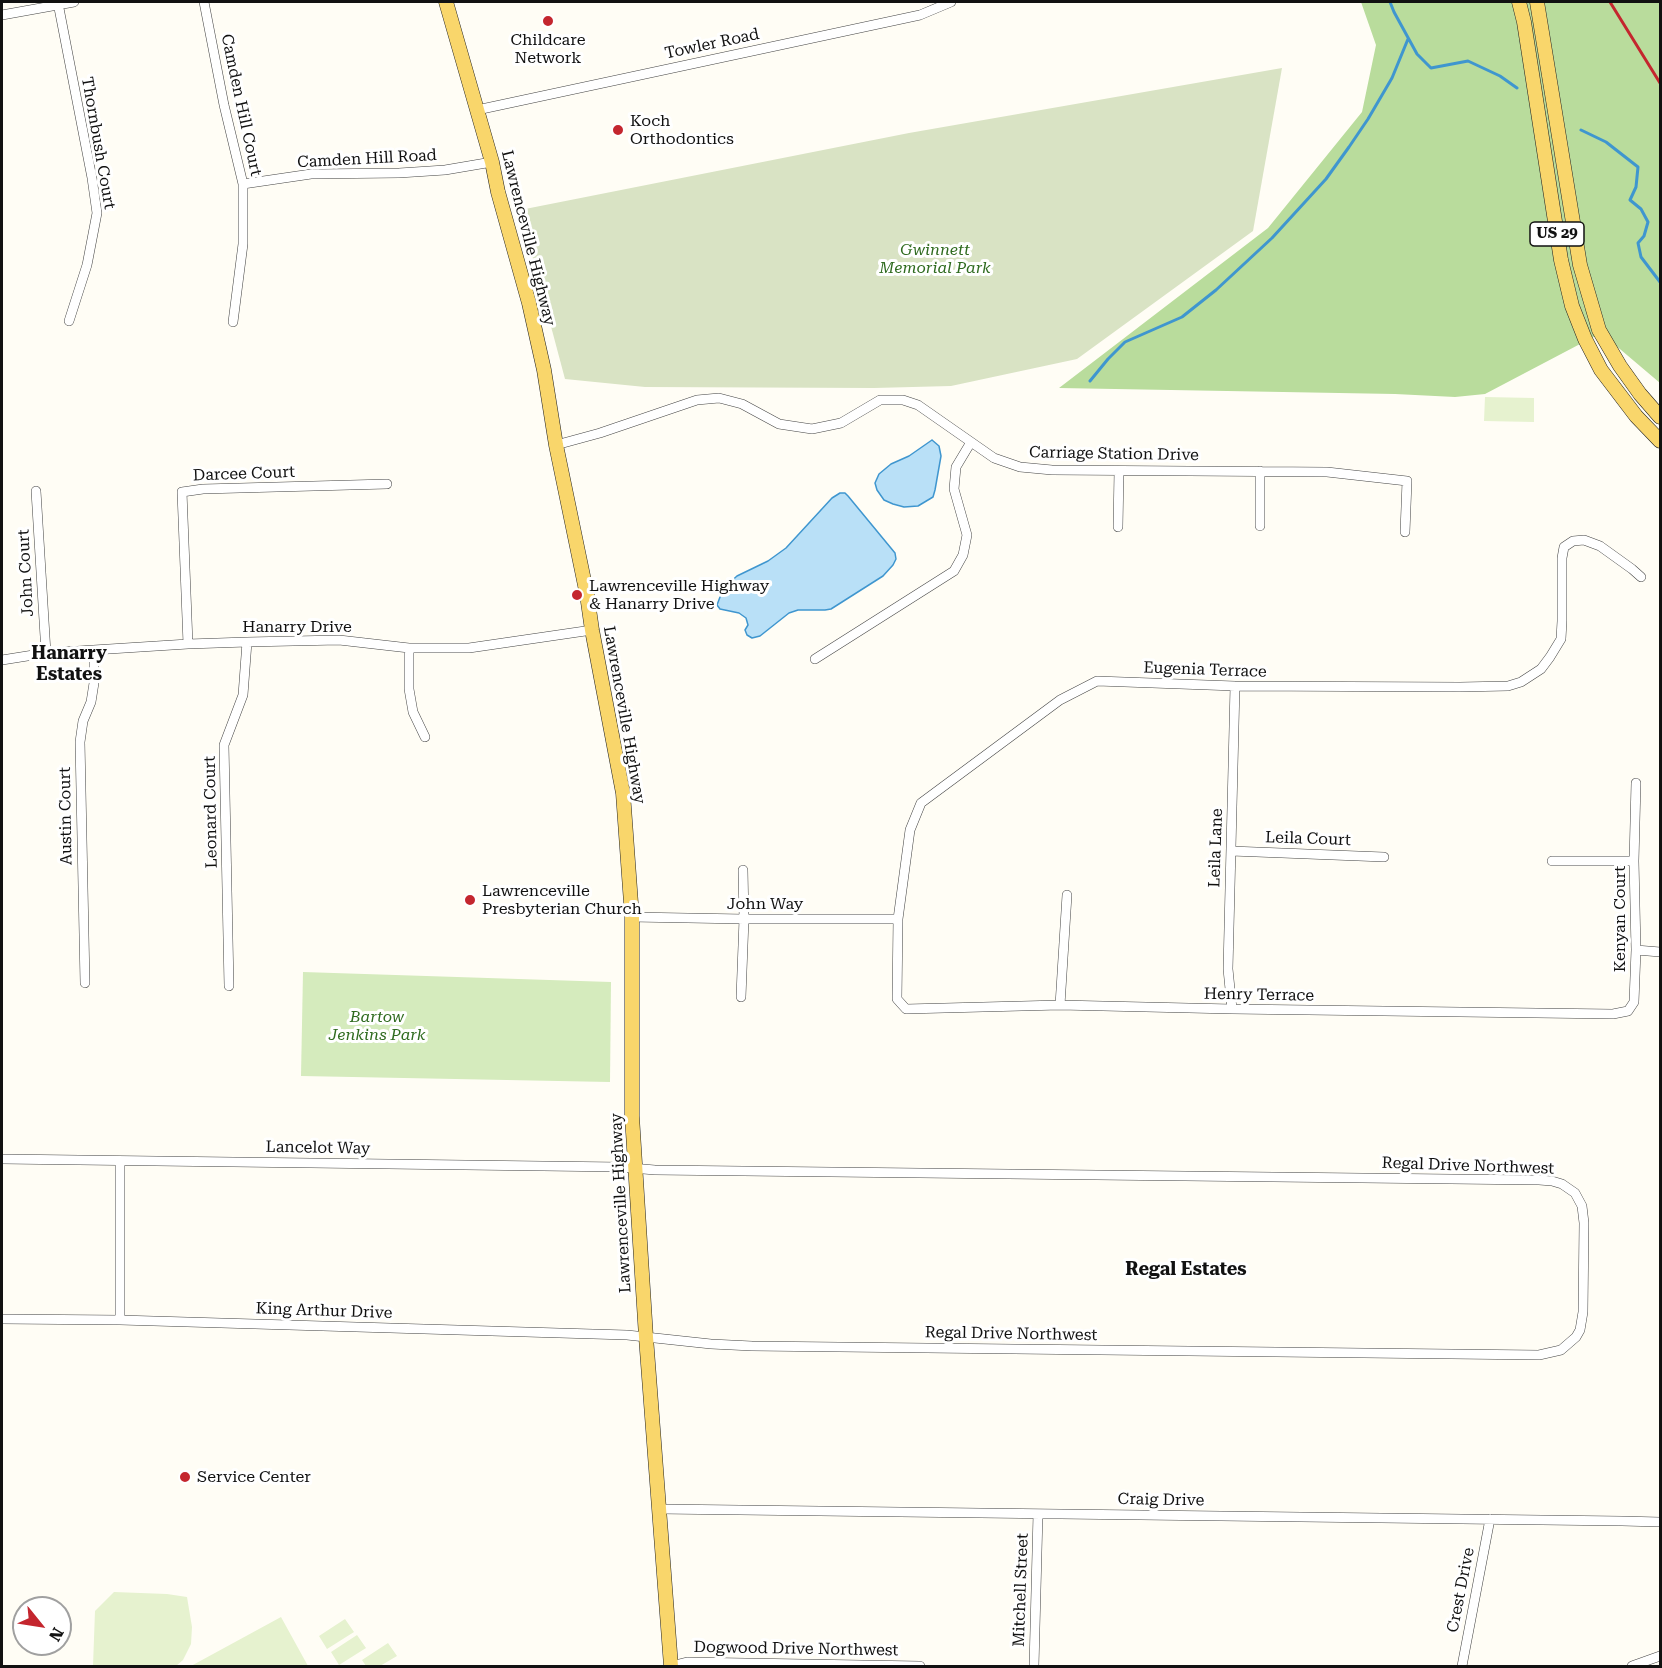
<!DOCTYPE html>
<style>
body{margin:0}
#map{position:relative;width:1662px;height:1668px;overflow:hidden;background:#fffdf5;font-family:"Roboto Serif",serif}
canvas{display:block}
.frame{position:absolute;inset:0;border:3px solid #111;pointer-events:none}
.north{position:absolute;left:12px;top:1596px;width:60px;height:60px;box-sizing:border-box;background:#fff;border:2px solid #a0a0a0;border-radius:50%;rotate:120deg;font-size:16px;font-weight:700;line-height:24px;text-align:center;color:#111}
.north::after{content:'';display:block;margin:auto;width:21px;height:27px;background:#c4262e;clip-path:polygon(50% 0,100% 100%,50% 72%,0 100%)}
</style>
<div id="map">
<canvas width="1662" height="1668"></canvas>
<div class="frame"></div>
<div class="north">N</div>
</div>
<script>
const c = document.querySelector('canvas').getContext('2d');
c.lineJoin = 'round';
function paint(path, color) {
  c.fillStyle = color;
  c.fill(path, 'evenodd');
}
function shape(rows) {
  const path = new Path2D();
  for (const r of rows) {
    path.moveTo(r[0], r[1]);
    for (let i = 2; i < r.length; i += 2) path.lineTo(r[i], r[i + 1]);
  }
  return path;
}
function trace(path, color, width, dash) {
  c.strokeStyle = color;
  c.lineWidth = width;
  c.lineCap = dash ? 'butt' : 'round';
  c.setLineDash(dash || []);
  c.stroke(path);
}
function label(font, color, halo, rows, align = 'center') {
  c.font = font + ' "Roboto Serif",serif';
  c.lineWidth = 6;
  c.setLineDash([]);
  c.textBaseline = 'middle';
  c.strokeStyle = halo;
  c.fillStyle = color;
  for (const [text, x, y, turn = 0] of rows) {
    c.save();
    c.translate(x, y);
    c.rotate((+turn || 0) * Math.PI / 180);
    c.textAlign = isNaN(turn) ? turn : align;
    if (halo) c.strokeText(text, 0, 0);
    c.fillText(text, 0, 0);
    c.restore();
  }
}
paint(shape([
 [303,972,611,982,610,1082,301,1076]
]), '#d5ebbd');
paint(shape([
 [1361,2,1660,2,1660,383,1601,333,1485,394,1455,397,1395,394,1059,388,1268,228,1362,112,1376,45]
]), '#b9dc9c');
paint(shape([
 [1282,68,1253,231,1077,359,951,386,874,388,645,387,565,379,520,210,909,133]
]), '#d9e3c4');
paint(shape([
 [1485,397,1534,398,1534,422,1484,421],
 [114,1592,167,1594,187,1597,192,1627,191,1644,183,1660,176,1666,93,1666,95,1611],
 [281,1617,308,1666,191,1666],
 [345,1619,354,1632,327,1649,319,1636],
 [357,1635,366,1648,339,1665,331,1652],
 [388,1643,397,1656,380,1666,366,1666,362,1660]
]), '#e6f2cf');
const water = shape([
 [932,440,939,446,941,456,935,490,933,497,918,506,904,507,893,504,884,500,877,490,875,483,879,474,891,464,909,456,932,440],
 [840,493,845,493,848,496,895,553,896,559,893,565,883,576,831,609,825,610,798,610,789,613,760,636,752,638,747,635,745,630,748,625,746,618,739,613,720,609,717,605,720,597,726,586,737,576,768,561,786,548,832,498,840,493]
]);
paint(water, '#b9e0f7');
trace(water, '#3f96cf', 1.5);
trace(shape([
 [1390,2,1394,12,1417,54,1431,68,1468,61,1500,76,1517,88],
 [1581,130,1606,142,1638,167,1636,187,1630,200,1641,209,1648,222,1644,236,1638,243,1641,257,1660,282],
 [1090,381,1108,359,1125,342,1182,317,1216,290,1272,238,1326,179,1349,147,1368,119,1392,78,1408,39]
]), '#3f96cf', 3);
const street = shape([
 [204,2,224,105,243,184,243,244,233,322],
 [58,3,92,178,97,213,87,265,69,321],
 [2,15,74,2],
 [477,110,920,15,951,2],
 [243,184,311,174,399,173,445,170,492,162],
 [556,445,600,433,697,400,719,398,742,404,779,424,812,429,841,423,880,400,903,400,918,405,994,458,1020,467,1052,470,1327,472,1407,481,1405,532],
 [36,491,46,653],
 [1260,526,1260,471],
 [1118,527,1119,471],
 [188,644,182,492,203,489,387,484],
 [409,648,409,689,413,712,425,737],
 [815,659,954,571,963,555,967,535,954,489,956,467,971,442],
 [2,660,46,653,188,644,247,642,339,640,409,648,469,648,592,630],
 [1636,783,1634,861,1636,950,1634,1002,1628,1011,1613,1014,1232,1009,1060,1005,906,1009,897,999,898,919,910,830,921,803,1060,700,1097,681,1235,686,1460,687,1508,686,1521,682,1541,669,1550,657,1561,639,1562,621,1562,558,1564,547,1573,541,1584,540,1600,546,1632,569,1641,577],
 [1231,851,1384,857],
 [1552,861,1634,861],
 [632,917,744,919,898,919],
 [1636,950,1660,952],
 [85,983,80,742,83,721,91,702,94,683,94,651],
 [229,986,224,745,243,695,247,642],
 [741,997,744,919,743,870],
 [1060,1005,1067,895],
 [1232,1009,1228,969,1235,686],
 [2,1159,620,1167,655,1170,1539,1180,1552,1181,1562,1184,1575,1193,1582,1206,1584,1223,1583,1312,1580,1330,1576,1337,1561,1350,1539,1355,752,1346,711,1344,627,1335,120,1320,2,1319],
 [120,1320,120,1161],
 [660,1509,1622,1521,1660,1522],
 [671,1666,687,1662,920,1666],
 [1034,1666,1038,1514],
 [1462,1666,1490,1519],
 [1632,1666,1660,1656]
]);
const primary = shape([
 [446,2,492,162,498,192,529,303,544,370,556,445,587,595,592,630,623,793,632,917,632,1116,646,1337,671,1666],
 [1519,2,1524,22,1561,260,1572,306,1585,339,1601,370,1636,416,1660,441],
 [1537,2,1580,265,1599,330,1620,366,1640,394,1660,417]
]);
trace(street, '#444', 10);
trace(primary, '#222', 15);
trace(street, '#fff', 9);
trace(primary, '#f9d66b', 14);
trace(shape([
 [1610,2,1660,83]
]), '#c4262e', 3);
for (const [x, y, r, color] of [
 [548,21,6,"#c4262e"],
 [618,130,6,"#c4262e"],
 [577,595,6,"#c4262e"],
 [470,900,6,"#c4262e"],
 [185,1477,6,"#c4262e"]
]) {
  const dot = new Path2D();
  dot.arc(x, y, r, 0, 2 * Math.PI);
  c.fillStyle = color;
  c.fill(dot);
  trace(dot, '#fff', 2);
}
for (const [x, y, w] of [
 [1557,234,54]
]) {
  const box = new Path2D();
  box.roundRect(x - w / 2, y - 12, w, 24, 4.5);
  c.fillStyle = '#fff';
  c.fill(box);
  trace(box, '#111', 1.5);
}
label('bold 15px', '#111', null, [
 ["US 29",1557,234]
]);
label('16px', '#111', '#fff', [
 ["Childcare",548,40,"center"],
 ["Network",548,58,"center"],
 ["Koch",630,121],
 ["Orthodontics",630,139],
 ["Lawrenceville Highway",589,586],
 ["& Hanarry Drive",589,604],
 ["Lawrenceville",482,891],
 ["Presbyterian Church",482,909],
 ["Service Center",197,1477]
], 'left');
label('16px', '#111', '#fff', [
 ["Towler Road",712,44,-12],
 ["Camden Hill Court",241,105,78],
 ["Thornbush Court",98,143,80],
 ["Camden Hill Road",367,159,-3],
 ["Lawrenceville Highway",528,238,76],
 ["Carriage Station Drive",1114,454,1],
 ["Darcee Court",244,474,-2],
 ["John Court",26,573,-93],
 ["Hanarry Drive",297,627],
 ["Eugenia Terrace",1205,670,2],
 ["Lawrenceville Highway",624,715,80],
 ["Leonard Court",211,812,-91],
 ["Austin Court",66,816,-91],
 ["Leila Court",1308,839,2],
 ["Leila Lane",1216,848,-88],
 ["John Way",765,904],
 ["Kenyan Court",1620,919,-90],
 ["Henry Terrace",1259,995,1],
 ["Lancelot Way",318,1148,1],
 ["Regal Drive Northwest",1468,1166,2],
 ["Lawrenceville Highway",621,1203,-93],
 ["King Arthur Drive",324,1311,2],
 ["Regal Drive Northwest",1011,1334,1],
 ["Craig Drive",1161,1500,1],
 ["Mitchell Street",1021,1590,-88],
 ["Crest Drive",1461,1590,-79],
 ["Dogwood Drive Northwest",796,1649,1]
]);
label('italic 16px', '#2f6b1f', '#fff', [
 ["Gwinnett",935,250],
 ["Memorial Park",935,268],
 ["Bartow",377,1017],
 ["Jenkins Park",377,1035]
]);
label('bold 18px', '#111', '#fff', [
 ["Hanarry",69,654],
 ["Estates",69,675],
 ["Regal Estates",1186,1270]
]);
</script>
